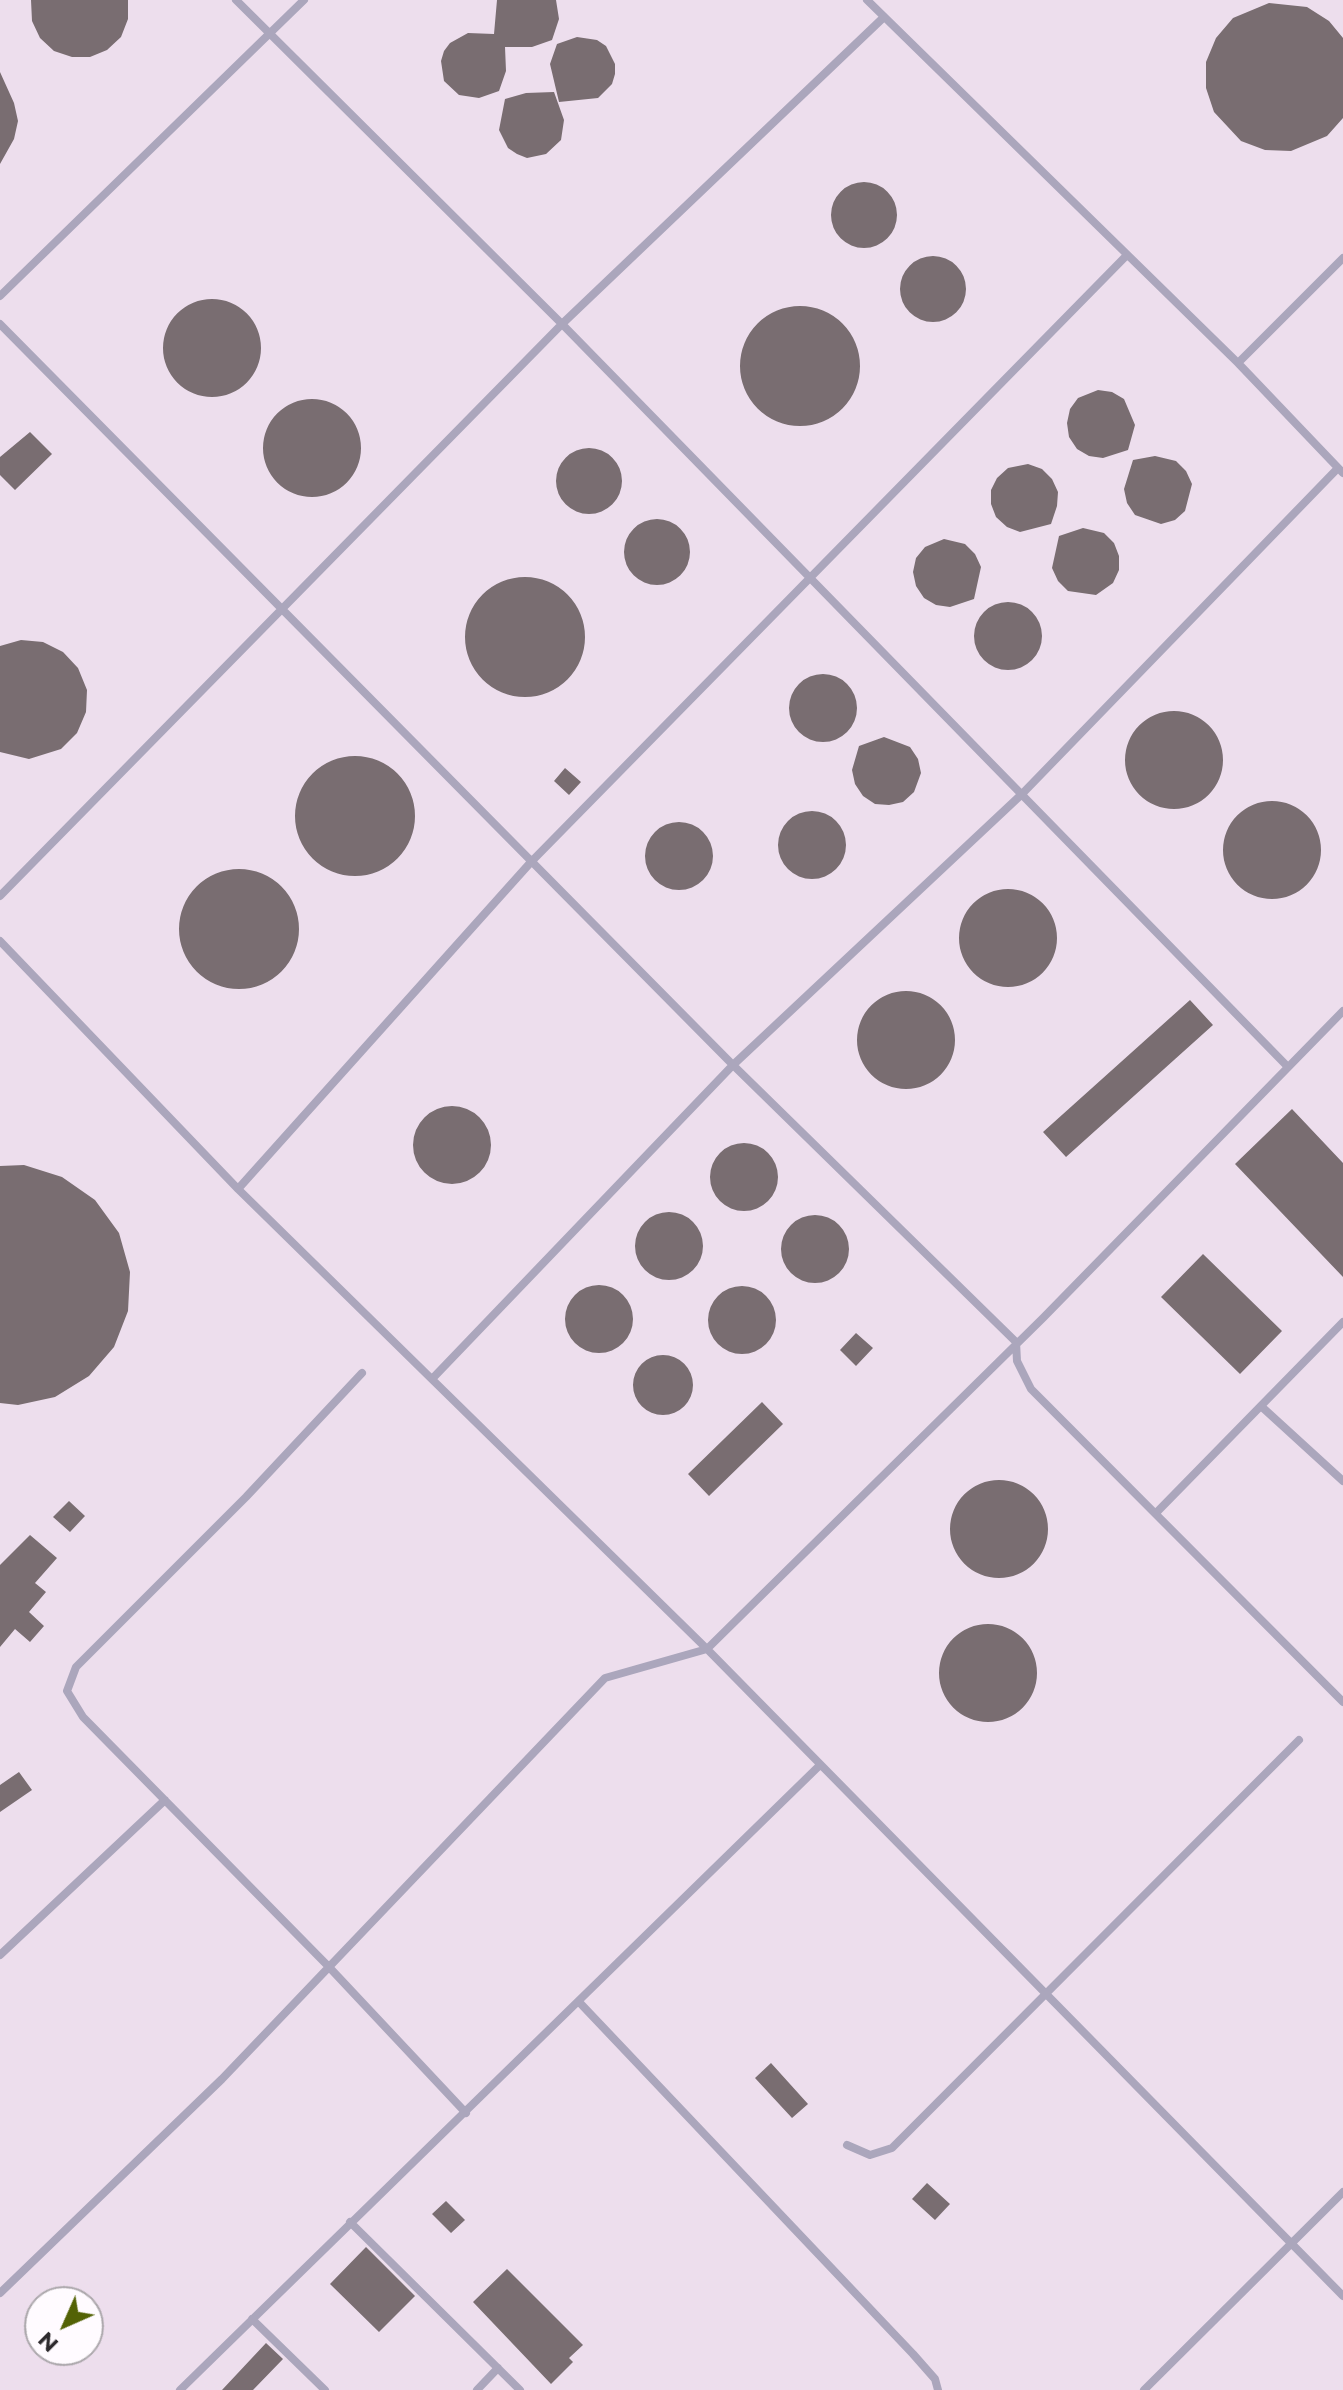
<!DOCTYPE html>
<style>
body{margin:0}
#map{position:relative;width:1343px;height:2390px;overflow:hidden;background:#f5ecf5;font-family:Montserrat,sans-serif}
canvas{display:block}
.north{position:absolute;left:24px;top:2286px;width:80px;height:80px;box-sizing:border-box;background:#fffbff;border:2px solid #aba7ab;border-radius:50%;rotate:225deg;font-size:22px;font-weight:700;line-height:32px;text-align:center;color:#2d2a2d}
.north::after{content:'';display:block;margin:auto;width:28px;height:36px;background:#536205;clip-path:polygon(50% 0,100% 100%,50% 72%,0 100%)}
</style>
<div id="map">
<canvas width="1343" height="2390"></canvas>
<div class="north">N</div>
</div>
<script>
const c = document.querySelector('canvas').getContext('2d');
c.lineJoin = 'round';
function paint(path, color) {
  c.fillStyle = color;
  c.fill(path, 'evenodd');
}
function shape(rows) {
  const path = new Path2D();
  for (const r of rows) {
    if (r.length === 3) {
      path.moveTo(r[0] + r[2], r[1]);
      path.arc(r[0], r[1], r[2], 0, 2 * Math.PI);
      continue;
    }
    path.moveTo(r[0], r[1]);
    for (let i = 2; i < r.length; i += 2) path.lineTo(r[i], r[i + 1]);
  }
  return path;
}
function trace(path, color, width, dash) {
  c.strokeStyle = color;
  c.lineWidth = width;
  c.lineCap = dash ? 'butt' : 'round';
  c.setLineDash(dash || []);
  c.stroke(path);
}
paint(shape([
 [0,0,1343,0,1343,2390,0,2390],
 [40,2302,88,2302,88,2350,40,2350]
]), '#eddeed');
paint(shape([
 [31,0,128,0,128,19,121,37,107,50,90,57,72,57,54,51,40,38,32,21],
 [497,0,556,0,559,19,552,40,532,47,505,47,506,71,499,91,479,98,459,95,444,81,441,61,444,51,450,43,468,33,494,34],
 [1269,3,1307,7,1329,21,1343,38,1343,118,1327,136,1291,151,1265,150,1241,141,1214,112,1206,88,1206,62,1216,38,1233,18],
 [577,37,597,40,606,46,615,64,615,74,612,84,598,98,559,102,550,64,557,44],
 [0,72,14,103,18,121,14,139,0,164],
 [554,92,564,120,561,140,546,154,527,158,517,154,508,148,499,130,505,99,526,93],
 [864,215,33],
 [933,289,33],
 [212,348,49],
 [800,366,60],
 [1098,390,1112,392,1124,399,1135,425,1128,450,1103,458,1089,456,1077,449,1069,437,1067,423,1070,409,1078,398],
 [312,448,49],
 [30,432,52,454,15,490,0,475,0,457],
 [589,481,33],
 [1155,456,1176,461,1186,471,1192,484,1185,511,1175,520,1161,524,1135,515,1127,503,1124,489,1133,460],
 [1028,464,1042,469,1052,479,1058,492,1057,506,1051,524,1020,532,1007,527,996,517,991,504,991,490,997,478,1008,468],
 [657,552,33],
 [1083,528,1104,533,1114,543,1119,556,1119,570,1113,583,1096,595,1068,591,1058,581,1052,568,1059,536],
 [944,539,965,544,975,554,981,567,974,599,950,607,936,605,924,598,916,586,913,572,916,558,925,547],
 [525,637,60],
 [1008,636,34],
 [21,640,43,642,63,652,78,668,87,690,86,712,77,733,61,749,29,759,0,752,0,646],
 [823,708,34],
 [1174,760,49],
 [884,737,910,747,918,759,921,773,914,792,903,802,889,805,875,804,863,796,855,784,852,770,859,746],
 [355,816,60],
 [565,768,581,782,569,795,554,781],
 [1272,850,49],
 [812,845,34],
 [679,856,34],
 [239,929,60],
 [1008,938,49],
 [906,1040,49],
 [1190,1000,1213,1025,1066,1157,1043,1132],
 [452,1145,39],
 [1292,1109,1343,1163,1343,1277,1235,1164],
 [744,1177,34],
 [24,1165,62,1177,95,1200,119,1233,130,1272,128,1311,114,1347,89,1376,55,1397,18,1405,0,1403,0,1166],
 [669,1246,34],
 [815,1249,34],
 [1203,1254,1282,1331,1240,1374,1161,1297],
 [599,1319,34],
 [742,1320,34],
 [856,1333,873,1348,856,1366,840,1350],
 [663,1385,30],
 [762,1402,783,1424,709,1496,688,1474],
 [999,1529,49],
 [69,1501,85,1516,70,1532,53,1517],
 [30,1535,57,1558,35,1583,46,1592,29,1612,44,1626,30,1642,15,1629,0,1647,0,1565],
 [988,1673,49],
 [19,1772,32,1790,0,1812,0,1785],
 [771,2063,808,2104,792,2118,755,2078],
 [927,2183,950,2204,935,2220,912,2199],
 [446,2201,465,2220,451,2233,432,2214],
 [366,2247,415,2296,379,2332,330,2284],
 [507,2269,583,2345,569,2358,573,2362,551,2384,473,2302],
 [266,2343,283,2359,253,2390,222,2390]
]), '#796d71');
trace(shape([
 [236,0,562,324,1287,1066],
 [867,0,1238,363,1343,473],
 [0,296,304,0],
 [0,324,733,1065,1016,1342,1017,1361,1031,1389,1343,1702],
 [1238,363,1343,258],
 [0,896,562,324,884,17],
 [0,941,238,1189,707,1649,1343,2296],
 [238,1189,531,862,1127,255],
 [362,1373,246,1497,76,1667,67,1691,83,1717,329,1967,466,2113],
 [432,1379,733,1065,1022,794,1338,468],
 [1262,1407,1343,1481],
 [1156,1513,1343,1322],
 [0,1955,165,1800],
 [580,2003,913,2354,935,2379,938,2390],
 [847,2145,870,2155,892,2148,1299,1740],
 [350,2222,520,2390],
 [0,2293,222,2079,605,1678,707,1649,1043,1318,1343,1011],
 [252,2319,325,2390],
 [180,2390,819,1766],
 [477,2390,498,2368],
 [1144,2390,1343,2192]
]), '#aba6bc', 8);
</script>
